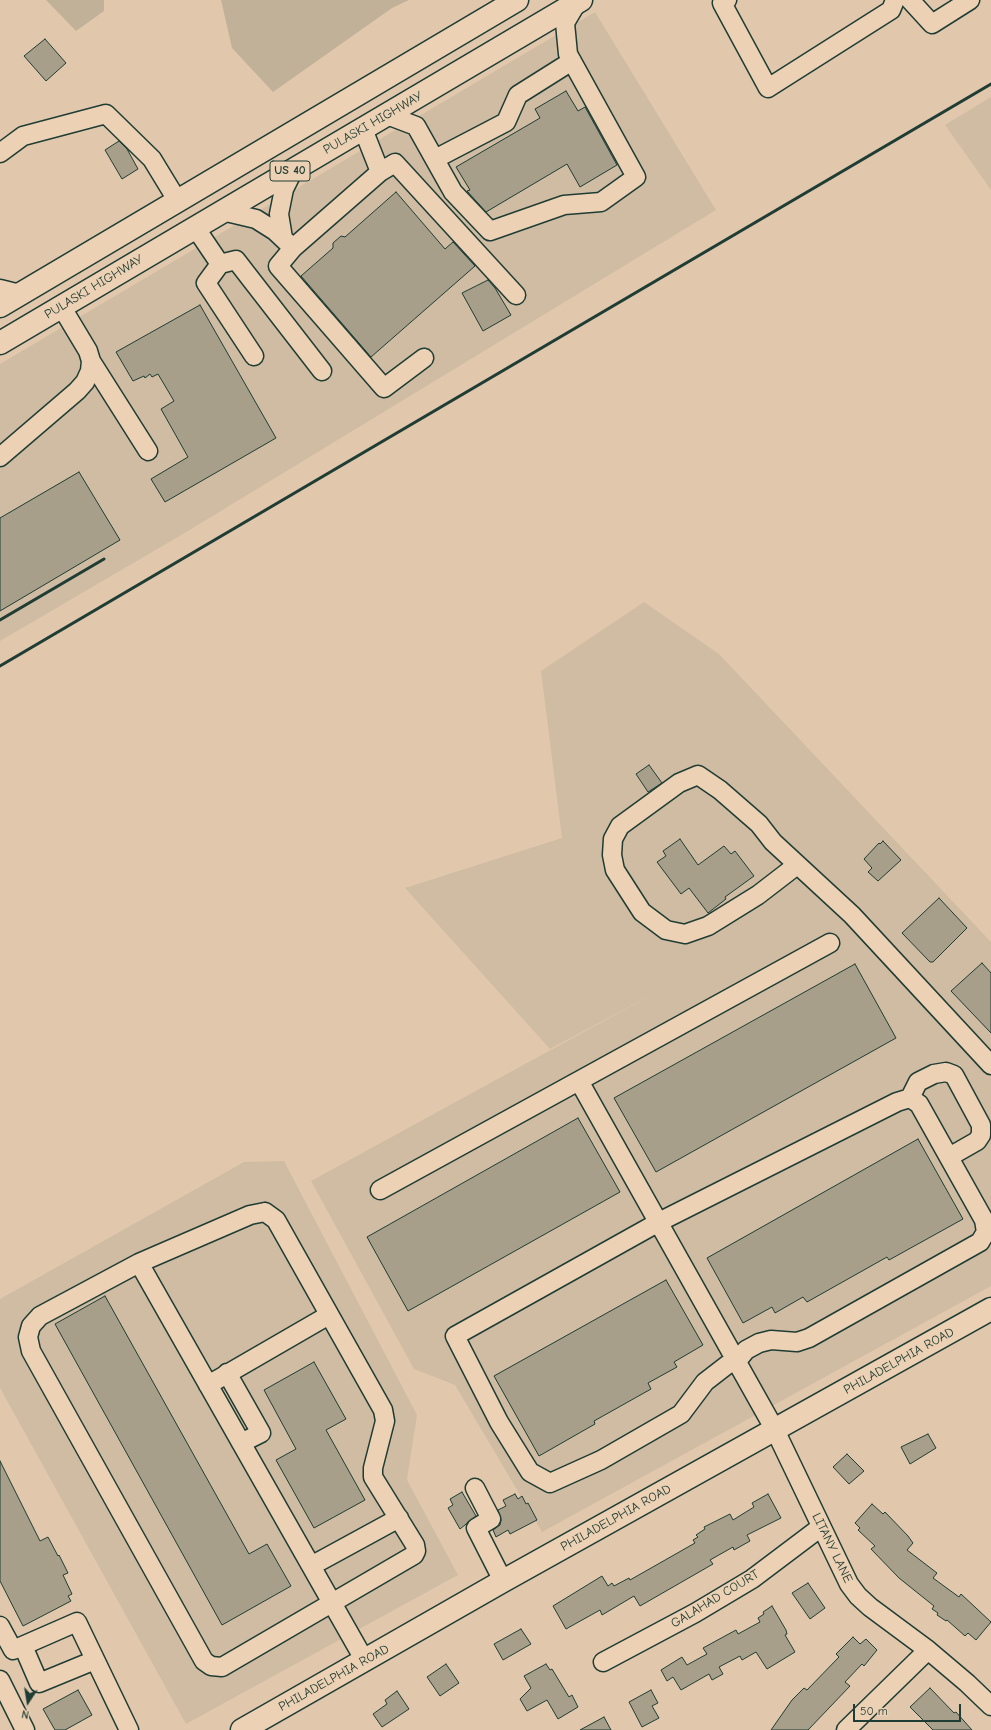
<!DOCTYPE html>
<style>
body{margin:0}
#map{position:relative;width:991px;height:1730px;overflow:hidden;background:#e1c8ac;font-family:"Comic Neue",sans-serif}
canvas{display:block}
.north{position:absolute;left:8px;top:1682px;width:40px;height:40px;-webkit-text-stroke:3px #edd1b4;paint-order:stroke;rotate:192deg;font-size:11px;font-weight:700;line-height:16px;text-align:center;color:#1f3d34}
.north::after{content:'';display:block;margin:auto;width:14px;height:18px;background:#1f3d34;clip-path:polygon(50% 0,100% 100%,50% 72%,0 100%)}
.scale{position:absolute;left:853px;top:1704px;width:108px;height:18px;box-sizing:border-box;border:2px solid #1f3d34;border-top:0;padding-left:5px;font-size:12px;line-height:14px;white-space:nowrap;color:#1f3d34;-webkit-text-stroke:3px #edd1b4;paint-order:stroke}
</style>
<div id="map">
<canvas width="991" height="1730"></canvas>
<div class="north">N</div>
<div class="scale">50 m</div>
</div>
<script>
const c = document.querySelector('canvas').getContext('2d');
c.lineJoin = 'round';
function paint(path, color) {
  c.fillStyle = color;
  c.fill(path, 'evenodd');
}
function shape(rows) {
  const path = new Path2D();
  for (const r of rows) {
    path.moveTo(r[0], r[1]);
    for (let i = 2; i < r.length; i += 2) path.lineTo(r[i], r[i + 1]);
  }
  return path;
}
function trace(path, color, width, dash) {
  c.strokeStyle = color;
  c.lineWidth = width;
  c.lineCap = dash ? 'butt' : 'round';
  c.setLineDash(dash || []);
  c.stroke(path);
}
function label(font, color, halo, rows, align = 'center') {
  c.font = font + ' "Comic Neue",sans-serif';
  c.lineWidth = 3.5;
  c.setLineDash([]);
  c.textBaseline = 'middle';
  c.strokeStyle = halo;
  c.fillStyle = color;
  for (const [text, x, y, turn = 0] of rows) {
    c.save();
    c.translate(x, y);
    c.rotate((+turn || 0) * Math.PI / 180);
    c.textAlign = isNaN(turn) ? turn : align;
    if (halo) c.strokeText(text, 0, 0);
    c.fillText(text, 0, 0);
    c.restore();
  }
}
paint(shape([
 [595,12,716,210,183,534,0,641,0,364],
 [991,97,991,190,945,125],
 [644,602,719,654,991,942,991,1286,542,1532,455,1385,414,1369,311,1181,666,987,550,1049,405,888,562,838,541,671],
 [284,1161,417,1415,407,1480,458,1575,186,1724,0,1388,0,1299,244,1162]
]), '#d0bca2');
paint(shape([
 [46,0,104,0,104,11,76,31],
 [221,0,409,0,392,8,273,92,232,48]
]), '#c0b198');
const building = shape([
 [45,39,66,63,46,81,24,56,45,39],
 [566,91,578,111,585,107,617,165,580,187,567,164,486,212,467,191,470,190,456,167,540,118,535,109,566,91],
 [119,141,127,149,138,169,122,179,105,150,119,141],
 [396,192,445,249,453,242,475,266,371,357,301,276,333,248,333,243,341,236,345,237,396,192],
 [488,280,495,288,511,315,483,331,462,293,488,280],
 [200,305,276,438,165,502,151,479,188,457,161,409,174,401,158,374,152,377,150,374,145,378,144,376,133,381,116,352,200,305],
 [79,472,120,540,0,611,0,518,79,472],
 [649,765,662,783,648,792,636,774,649,765],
 [680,839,698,865,724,846,731,854,735,851,754,876,725,897,726,899,708,913,689,888,681,894,657,862,666,856,663,851,680,839],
 [883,841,901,860,878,881,868,872,872,868,864,859,879,843,880,844,883,841],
 [939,898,967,928,933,962,930,962,902,933,939,898],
 [982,963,991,973,991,1033,951,991,982,963],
 [855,964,896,1038,656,1172,614,1098,855,964],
 [578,1118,620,1192,408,1311,367,1237,578,1118],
 [918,1139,963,1219,889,1260,887,1257,807,1302,803,1297,775,1313,772,1307,743,1323,707,1258,918,1139],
 [666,1280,703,1345,674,1362,677,1367,648,1383,651,1389,594,1421,595,1424,539,1456,494,1376,666,1280],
 [105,1296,249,1554,267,1544,291,1586,222,1625,55,1324,105,1296],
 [314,1362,346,1419,326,1430,365,1500,314,1528,276,1460,296,1449,264,1390,314,1362],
 [928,1434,936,1448,910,1464,901,1447,928,1434],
 [847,1454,864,1471,849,1484,833,1467,847,1454],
 [0,1461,40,1541,48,1537,58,1556,59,1555,68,1573,63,1575,72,1594,68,1596,71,1601,23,1626,0,1581,0,1461],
 [462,1492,476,1516,460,1529,448,1508,453,1505,450,1499,462,1492],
 [515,1494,518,1499,522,1496,526,1504,528,1503,537,1520,510,1534,508,1530,496,1537,493,1530,500,1525,501,1520,498,1510,506,1506,503,1500,515,1494],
 [768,1494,781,1518,747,1535,750,1541,734,1550,733,1547,710,1560,713,1564,640,1606,634,1596,602,1615,600,1610,566,1629,553,1606,602,1576,608,1586,612,1583,614,1586,629,1578,630,1580,695,1543,693,1540,698,1537,696,1535,705,1529,704,1527,730,1514,733,1520,754,1507,752,1503,768,1494],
 [872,1504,883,1514,885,1512,908,1536,913,1543,907,1550,937,1573,933,1578,959,1597,961,1594,991,1622,976,1640,968,1633,965,1636,947,1620,946,1621,937,1615,938,1613,932,1609,934,1606,899,1578,871,1549,875,1546,858,1530,860,1528,855,1523,872,1504],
 [808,1583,825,1608,810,1619,792,1593,808,1583],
 [772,1606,786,1630,787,1634,785,1635,795,1652,767,1669,756,1652,742,1660,740,1656,719,1667,723,1674,712,1680,709,1674,681,1690,673,1677,667,1681,661,1670,682,1657,687,1665,707,1654,703,1648,736,1630,738,1634,760,1622,758,1618,764,1614,763,1612,772,1606],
 [521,1629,531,1644,503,1660,494,1644,521,1629],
 [853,1637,860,1644,866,1639,877,1650,864,1666,862,1664,845,1682,850,1686,808,1730,771,1730,792,1700,804,1688,807,1690,839,1657,836,1654,853,1637],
 [446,1664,459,1683,440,1696,427,1677,446,1664],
 [546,1664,550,1670,552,1669,569,1697,572,1695,578,1707,558,1719,547,1700,527,1711,520,1699,531,1688,524,1676,546,1664],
 [930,1688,954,1713,956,1712,972,1730,933,1730,910,1707,930,1688],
 [78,1690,92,1715,65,1730,55,1730,43,1709,78,1690],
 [651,1690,658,1703,652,1706,659,1718,642,1727,629,1702,651,1690],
 [397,1691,409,1709,382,1727,373,1714,387,1704,385,1700,397,1691],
 [604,1717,611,1730,580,1730,604,1717]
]);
paint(building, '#a79f89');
trace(building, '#1f3d34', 1);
const minor = shape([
 [727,0,722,3,768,88,891,10,895,0],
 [910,0,932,24,970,0],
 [387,115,416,126,453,192,490,231,564,205,601,202,636,177,568,54,565,23,578,1],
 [0,153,23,136,106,114,152,159,177,200],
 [435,159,506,122,518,95,572,61],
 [380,172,395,163,516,295],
 [222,211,256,219,275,231,293,248,380,172,363,129],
 [195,227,220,264,236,260,322,371],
 [283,238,279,214,284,189,294,169],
 [293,248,278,266,384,388,424,358],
 [220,264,206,283,254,356],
 [0,289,20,294],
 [61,306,88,351,91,361,148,451],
 [0,457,77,391,85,382,90,371,91,361],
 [797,865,758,895,708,926,685,934,666,930,642,912,615,870,612,855,613,839,620,826,679,783,698,775,720,790,759,824,773,842,852,915,991,1065],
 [579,1081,775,1430,849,1584,858,1596,870,1607,928,1650,967,1683,991,1706],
 [910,1098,919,1104,984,1220,986,1232,980,1242,809,1338,797,1342,771,1340,759,1343,746,1350,737,1361,727,1365,705,1382,681,1414,601,1460,550,1483,530,1472,499,1422,455,1336,659,1222,897,1102,910,1098],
 [910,1098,918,1082,934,1074,946,1072,954,1075,981,1125,981,1135,977,1141,949,1157],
 [380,1190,830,943],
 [265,1212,276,1220,383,1410,385,1421,373,1468,373,1477,415,1545,416,1551,414,1555,222,1667,211,1666,204,1661,31,1351,28,1337,31,1326,40,1316,139,1263,250,1215,265,1212],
 [139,1263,365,1661],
 [227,1373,261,1433,241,1443],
 [208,1385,329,1315],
 [475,1488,491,1519,476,1528,503,1581],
 [311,1566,399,1518],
 [0,1626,13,1650,77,1622,129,1730],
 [23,1646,39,1683,95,1660],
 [603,1662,695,1613,752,1579,821,1527],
 [0,1680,25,1730],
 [846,1730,928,1650]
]);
const major = shape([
 [242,1730,503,1581,991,1309]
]);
const highway = shape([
 [0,306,517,0],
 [0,343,581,0]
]);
trace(minor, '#1f3d34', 21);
trace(major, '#1f3d34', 25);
trace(highway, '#1f3d34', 25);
trace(minor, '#edd1b4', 18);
trace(major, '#edd1b4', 22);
trace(highway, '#edd1b4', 22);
trace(shape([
 [0,620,104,559],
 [0,666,991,84]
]), '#1f3d34', 3);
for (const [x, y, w] of [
 [290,171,40]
]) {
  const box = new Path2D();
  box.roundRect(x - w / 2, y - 10, w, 20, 3);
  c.fillStyle = '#edd1b4';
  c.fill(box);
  trace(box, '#1f3d34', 1);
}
label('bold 12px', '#1f3d34', null, [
 ["US 40",290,171]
]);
label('13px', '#1f3d34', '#edd1b4', [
 ["PULASKI HIGHWAY",373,123,-30],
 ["PULASKI HIGHWAY",94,287,-31],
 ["PHILADELPHIA ROAD",899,1361,-29],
 ["PHILADELPHIA ROAD",616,1518,-29],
 ["LITANY LANE",832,1548,64],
 ["GALAHAD COURT",715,1599,-31],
 ["PHILADELPHIA ROAD",334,1678,-29]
]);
</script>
